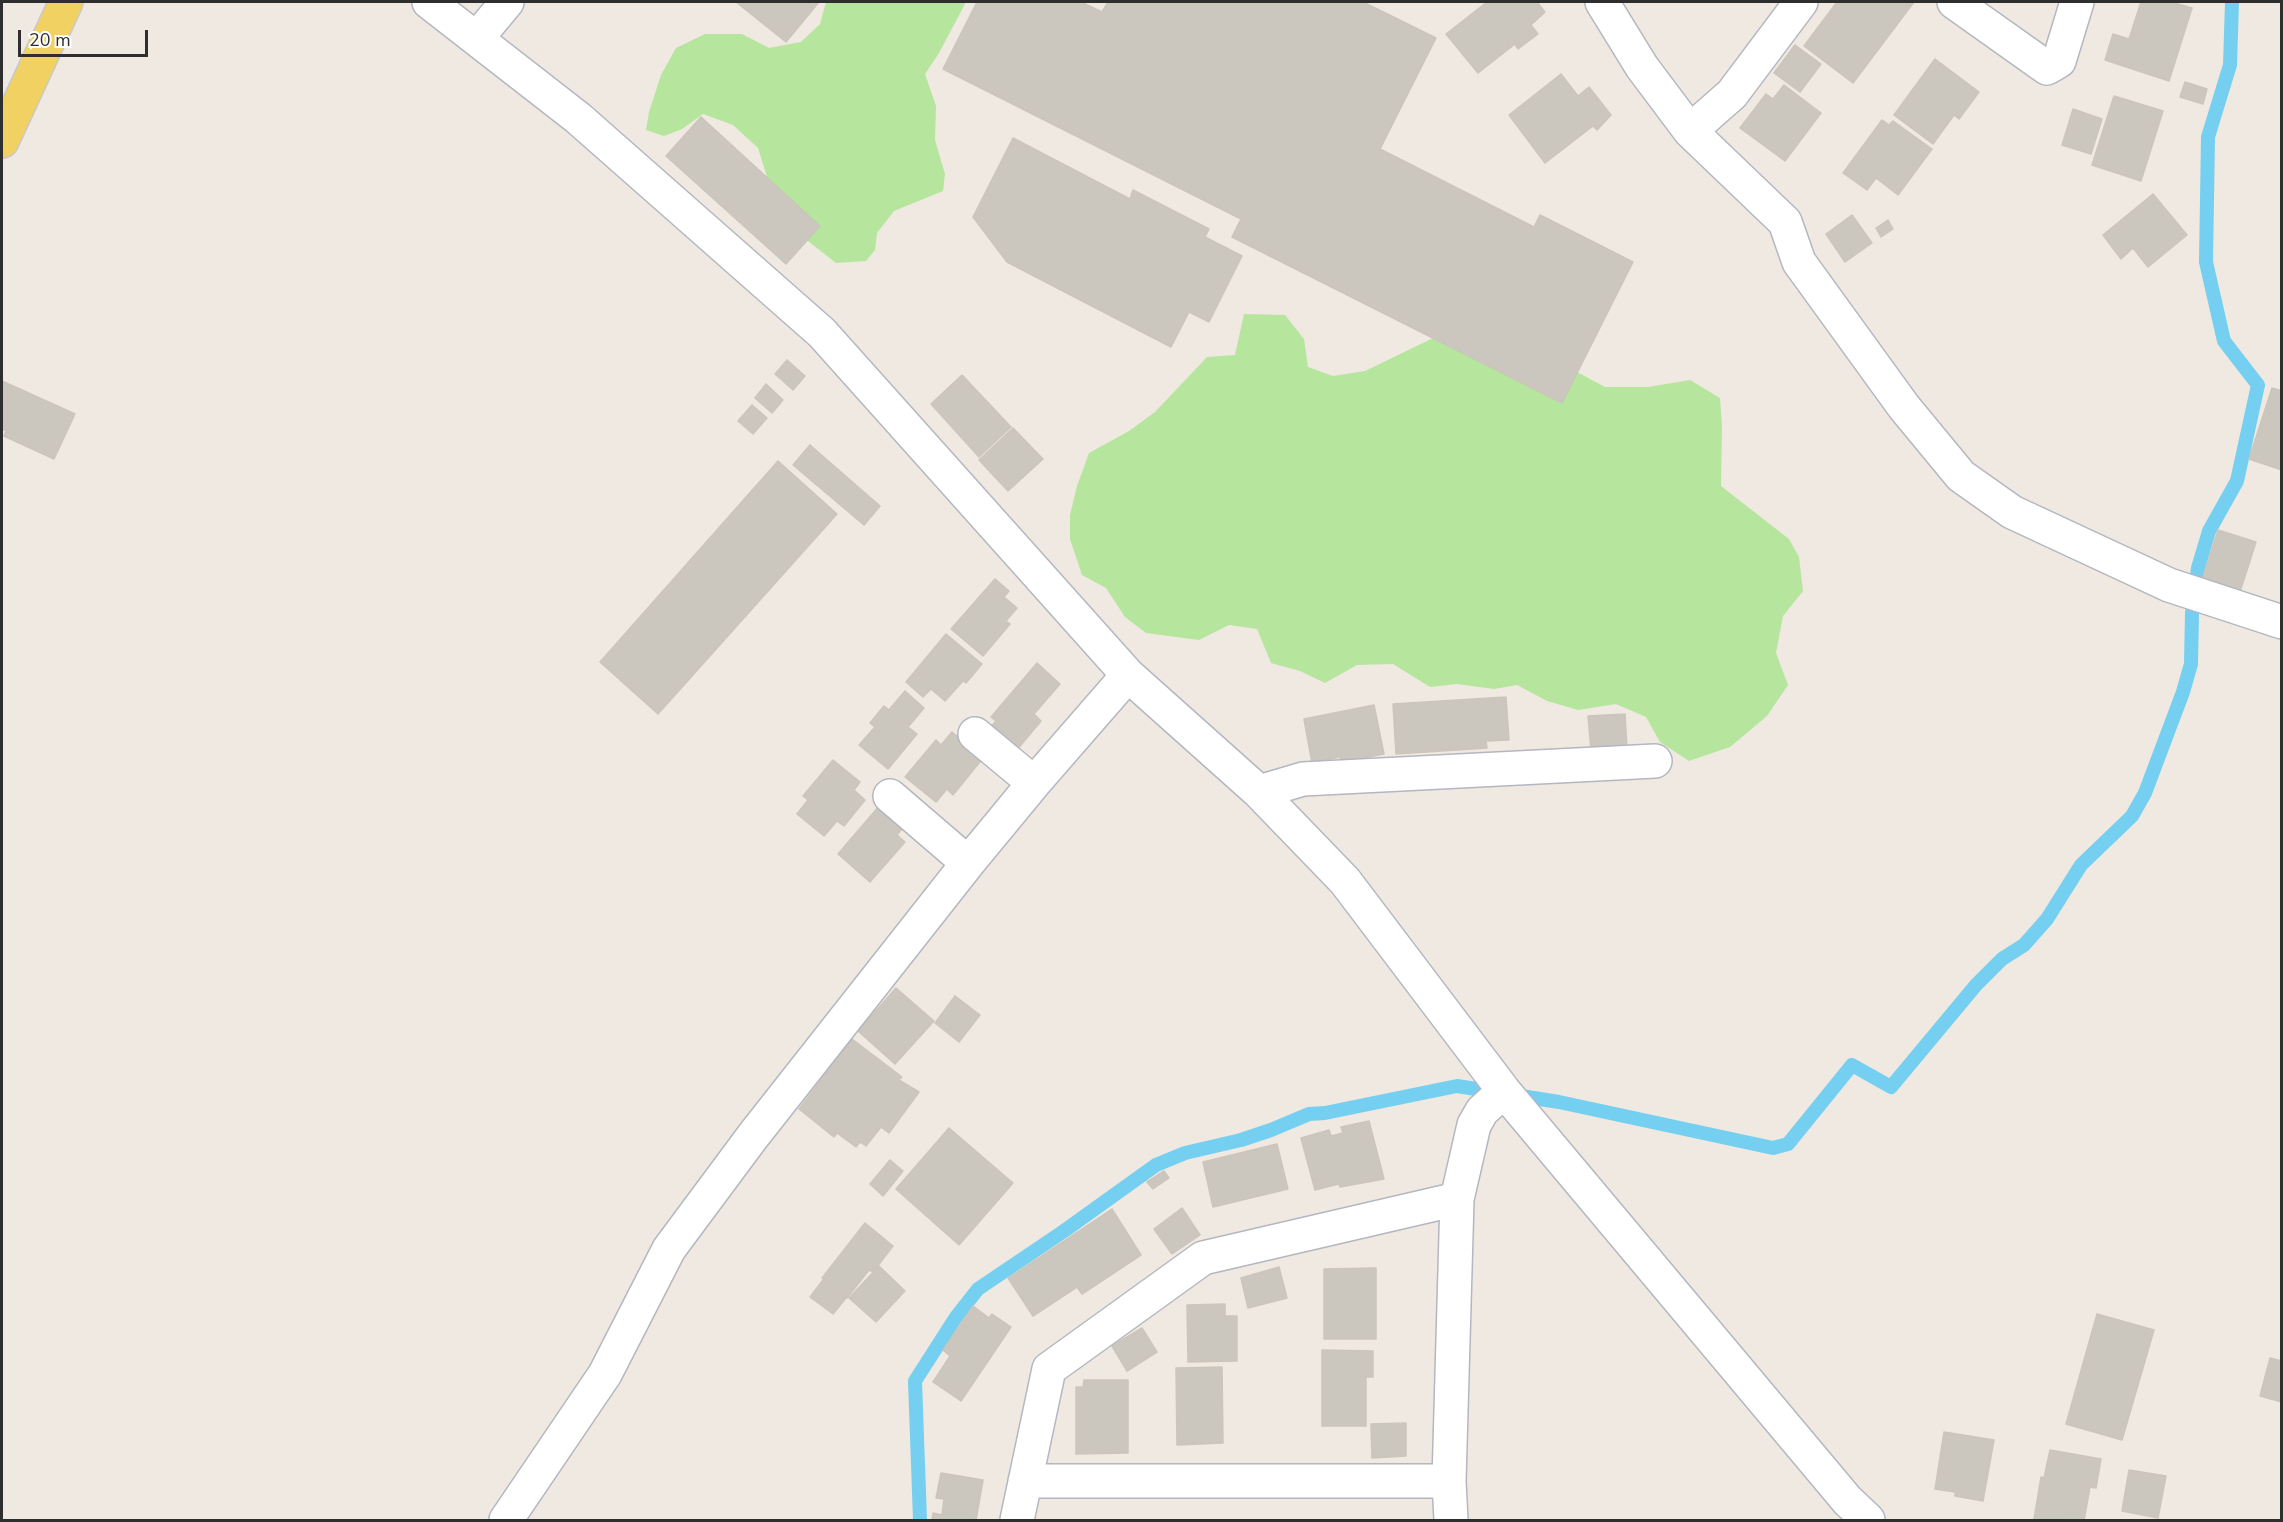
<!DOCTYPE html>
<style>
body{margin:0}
#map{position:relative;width:2283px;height:1522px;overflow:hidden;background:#efe9e1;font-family:"Nunito Sans",sans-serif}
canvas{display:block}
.frame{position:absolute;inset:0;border:3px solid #2e2e2e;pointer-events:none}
.scale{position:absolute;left:18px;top:30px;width:130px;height:27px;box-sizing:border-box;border:3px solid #2e2e2e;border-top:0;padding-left:8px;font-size:18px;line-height:21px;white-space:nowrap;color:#2e2e2e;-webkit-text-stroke:4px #fff;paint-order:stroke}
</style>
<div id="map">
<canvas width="2283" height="1522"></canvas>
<div class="frame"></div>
<div class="scale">20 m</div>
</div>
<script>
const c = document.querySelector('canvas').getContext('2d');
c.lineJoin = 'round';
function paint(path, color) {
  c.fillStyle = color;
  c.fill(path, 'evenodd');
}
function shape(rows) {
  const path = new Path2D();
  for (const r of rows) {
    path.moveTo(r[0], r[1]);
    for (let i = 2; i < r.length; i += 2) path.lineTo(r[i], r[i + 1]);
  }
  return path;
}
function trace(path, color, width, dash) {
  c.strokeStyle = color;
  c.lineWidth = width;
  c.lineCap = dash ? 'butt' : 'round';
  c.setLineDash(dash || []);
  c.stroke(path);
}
paint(shape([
 [826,2,966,2,939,53,925,74,936,106,935,140,945,174,943,191,894,211,877,233,875,250,866,261,836,263,808,241,794,205,768,180,758,148,733,125,703,114,682,129,664,136,646,130,649,112,661,75,676,48,705,34,742,34,769,48,801,42,820,24],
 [1244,314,1285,315,1304,339,1308,367,1333,376,1365,371,1456,327,1562,364,1605,387,1648,387,1690,380,1720,398,1722,426,1721,486,1789,539,1799,557,1803,591,1783,616,1776,653,1788,685,1767,716,1730,747,1689,761,1660,742,1646,717,1616,704,1578,710,1547,701,1517,685,1494,689,1457,684,1430,687,1393,664,1357,665,1325,683,1300,671,1271,663,1257,629,1229,625,1199,640,1146,633,1125,617,1106,588,1082,575,1070,539,1070,515,1077,486,1089,453,1129,431,1155,412,1207,357,1235,355]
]), '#b6e59e');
trace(shape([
 [920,1520,915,1381,956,1317,978,1289,1064,1231,1156,1165,1185,1153,1241,1140,1271,1130,1309,1114,1325,1113,1457,1086,1559,1102,1773,1148,1788,1144,1852,1065,1891,1087,1976,985,2002,959,2024,945,2047,919,2081,865,2132,816,2145,793,2183,692,2191,664,2192,613,2198,568,2209,531,2237,481,2258,385,2224,341,2206,262,2208,137,2230,65,2232,2]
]), '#75cff0', 14);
const building = shape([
 [736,2,819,2,786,42,736,2],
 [977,2,1081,2,1102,12,1108,2,1363,2,1436,38,1380,149,1534,227,1540,215,1633,262,1562,403,1232,237,1241,219,943,69,977,2],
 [1487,2,1537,2,1545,12,1531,25,1538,34,1518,49,1515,44,1478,73,1446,34,1487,2],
 [1837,2,1914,2,1853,83,1804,46,1837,2],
 [2141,2,2171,2,2192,8,2169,81,2105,60,2113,34,2129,39,2141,2],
 [1795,45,1821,64,1800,92,1774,73,1795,45],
 [1935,59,1979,92,1959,119,1954,115,1933,144,1894,115,1935,59],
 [1561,74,1578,96,1589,87,1611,115,1597,130,1593,126,1545,163,1509,115,1561,74],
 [2185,82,2207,89,2203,104,2180,97,2185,82],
 [1784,85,1821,113,1785,161,1740,128,1766,94,1773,99,1784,85],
 [2114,96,2163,111,2141,181,2092,165,2114,96],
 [2073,109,2102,119,2091,154,2062,145,2073,109],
 [701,117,820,226,786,264,666,156,701,117],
 [1882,120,1889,125,1893,121,1932,149,1898,195,1876,178,1867,190,1843,173,1882,120],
 [1013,138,1130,199,1133,190,1209,229,1205,237,1242,256,1209,322,1189,312,1171,347,1007,262,973,217,1013,138],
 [2153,194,2187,235,2148,267,2133,248,2121,259,2103,235,2153,194],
 [1852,215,1872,243,1845,262,1826,234,1852,215],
 [1888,220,1893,229,1881,237,1876,228,1888,220],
 [787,360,805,376,793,390,775,374,787,360],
 [962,375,1011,427,979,457,931,404,962,375],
 [2,381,75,414,54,459,4,436,6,431,2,429,2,381],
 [766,384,783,400,772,413,755,398,766,384],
 [2272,388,2282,391,2282,470,2249,459,2272,388],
 [752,405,767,418,753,434,738,421,752,405],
 [1013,428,1043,459,1008,491,979,460,1013,428],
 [810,445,880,506,864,525,793,465,810,445],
 [778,461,837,514,658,714,600,662,778,461],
 [2218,530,2256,542,2239,595,2201,583,2218,530],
 [995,579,1009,591,1004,597,1017,608,1006,621,1010,624,983,656,951,629,995,579],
 [946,634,982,664,966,683,963,681,945,701,931,689,923,697,906,682,946,634],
 [1037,663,1060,684,1034,714,1041,721,1015,752,989,729,996,721,991,717,1037,663],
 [905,691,924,708,908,727,917,734,888,769,859,745,875,727,870,723,884,706,889,710,905,691],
 [1506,697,1509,740,1486,741,1487,748,1396,754,1393,704,1506,697],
 [1374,705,1384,754,1341,762,1340,757,1312,763,1304,719,1374,705],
 [1625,714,1627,748,1591,750,1588,716,1625,714],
 [952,732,983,758,953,795,947,789,936,802,905,777,936,740,941,745,952,732],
 [833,760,860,782,854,790,865,800,844,826,837,821,824,836,797,814,808,800,803,796,833,760],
 [880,805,904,826,897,835,905,842,870,882,838,854,880,805],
 [896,988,934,1021,895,1064,858,1031,896,988],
 [955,996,980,1015,959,1042,935,1023,955,996],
 [852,1039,902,1077,899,1080,919,1092,889,1133,881,1127,866,1146,860,1142,856,1147,837,1133,834,1137,799,1109,852,1039],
 [1369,1121,1384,1179,1340,1187,1339,1184,1315,1190,1301,1138,1329,1130,1331,1136,1343,1133,1341,1127,1369,1121],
 [949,1128,1013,1183,959,1245,896,1189,949,1128],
 [1277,1144,1288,1189,1213,1207,1203,1162,1277,1144],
 [890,1160,903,1171,883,1196,870,1184,890,1160],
 [1164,1171,1169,1178,1153,1189,1147,1182,1164,1171],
 [1182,1208,1200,1235,1172,1254,1154,1229,1182,1208],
 [1112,1209,1141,1255,1082,1294,1077,1287,1033,1316,1008,1278,1112,1209],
 [865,1223,893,1246,873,1272,869,1270,847,1298,822,1278,865,1223],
 [879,1266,905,1291,876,1322,849,1298,879,1266],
 [1279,1267,1287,1298,1248,1308,1241,1278,1279,1267],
 [1376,1268,1376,1339,1324,1339,1324,1269,1376,1268],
 [823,1280,846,1298,833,1314,810,1297,823,1280],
 [1225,1304,1225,1316,1237,1316,1237,1361,1188,1362,1187,1305,1225,1304],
 [973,1306,989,1318,992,1314,1011,1327,961,1401,933,1382,950,1356,943,1350,973,1306],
 [2097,1314,2154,1330,2122,1440,2066,1424,2097,1314],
 [1142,1328,1157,1352,1127,1371,1112,1346,1142,1328],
 [1322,1350,1373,1351,1373,1377,1366,1377,1366,1426,1322,1426,1322,1350],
 [2270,1358,2282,1361,2282,1402,2260,1396,2270,1358],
 [1222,1367,1223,1443,1177,1445,1176,1368,1222,1367],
 [1084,1380,1128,1380,1128,1453,1076,1454,1076,1387,1083,1387,1084,1380],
 [1406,1423,1406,1456,1372,1458,1371,1424,1406,1423],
 [1944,1432,1994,1440,1983,1501,1955,1496,1955,1492,1935,1489,1944,1432],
 [2050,1450,2101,1459,2096,1488,2090,1487,2084,1520,2034,1519,2041,1477,2044,1478,2050,1450],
 [2129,1470,2166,1476,2158,1518,2122,1511,2129,1470],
 [941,1473,983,1480,976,1520,932,1520,933,1513,942,1515,944,1499,936,1498,941,1473]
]);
paint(building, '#cbc7bf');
trace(building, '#cbc5ba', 1.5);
const minor = shape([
 [429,2,578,118,822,333,1128,675,1259,792,1345,881,1504,1091,1847,1500,1868,1520],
 [1602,2,1642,67,1690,131,1785,222,1799,262,1904,407,1961,476,2012,512,2169,585,2282,622],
 [1954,2,2047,68,2059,61,2077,2],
 [477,38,507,2],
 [1690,131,1732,94,1801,2],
 [975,734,1034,783],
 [1259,792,1303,779,1655,761],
 [890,796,968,863],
 [1025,1481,1449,1481],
 [506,1520,605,1374,669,1249,753,1136,968,863,1034,783,1128,675],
 [1017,1520,1049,1369,1203,1258,1457,1199],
 [1451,1520,1449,1481,1457,1199,1474,1125,1482,1111,1504,1091]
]);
const major = shape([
 [2,141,66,2]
]);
trace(minor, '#b4b7c1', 36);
trace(major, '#c9c9c9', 36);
trace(minor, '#fff', 33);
trace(major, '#f2d163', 33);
</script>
